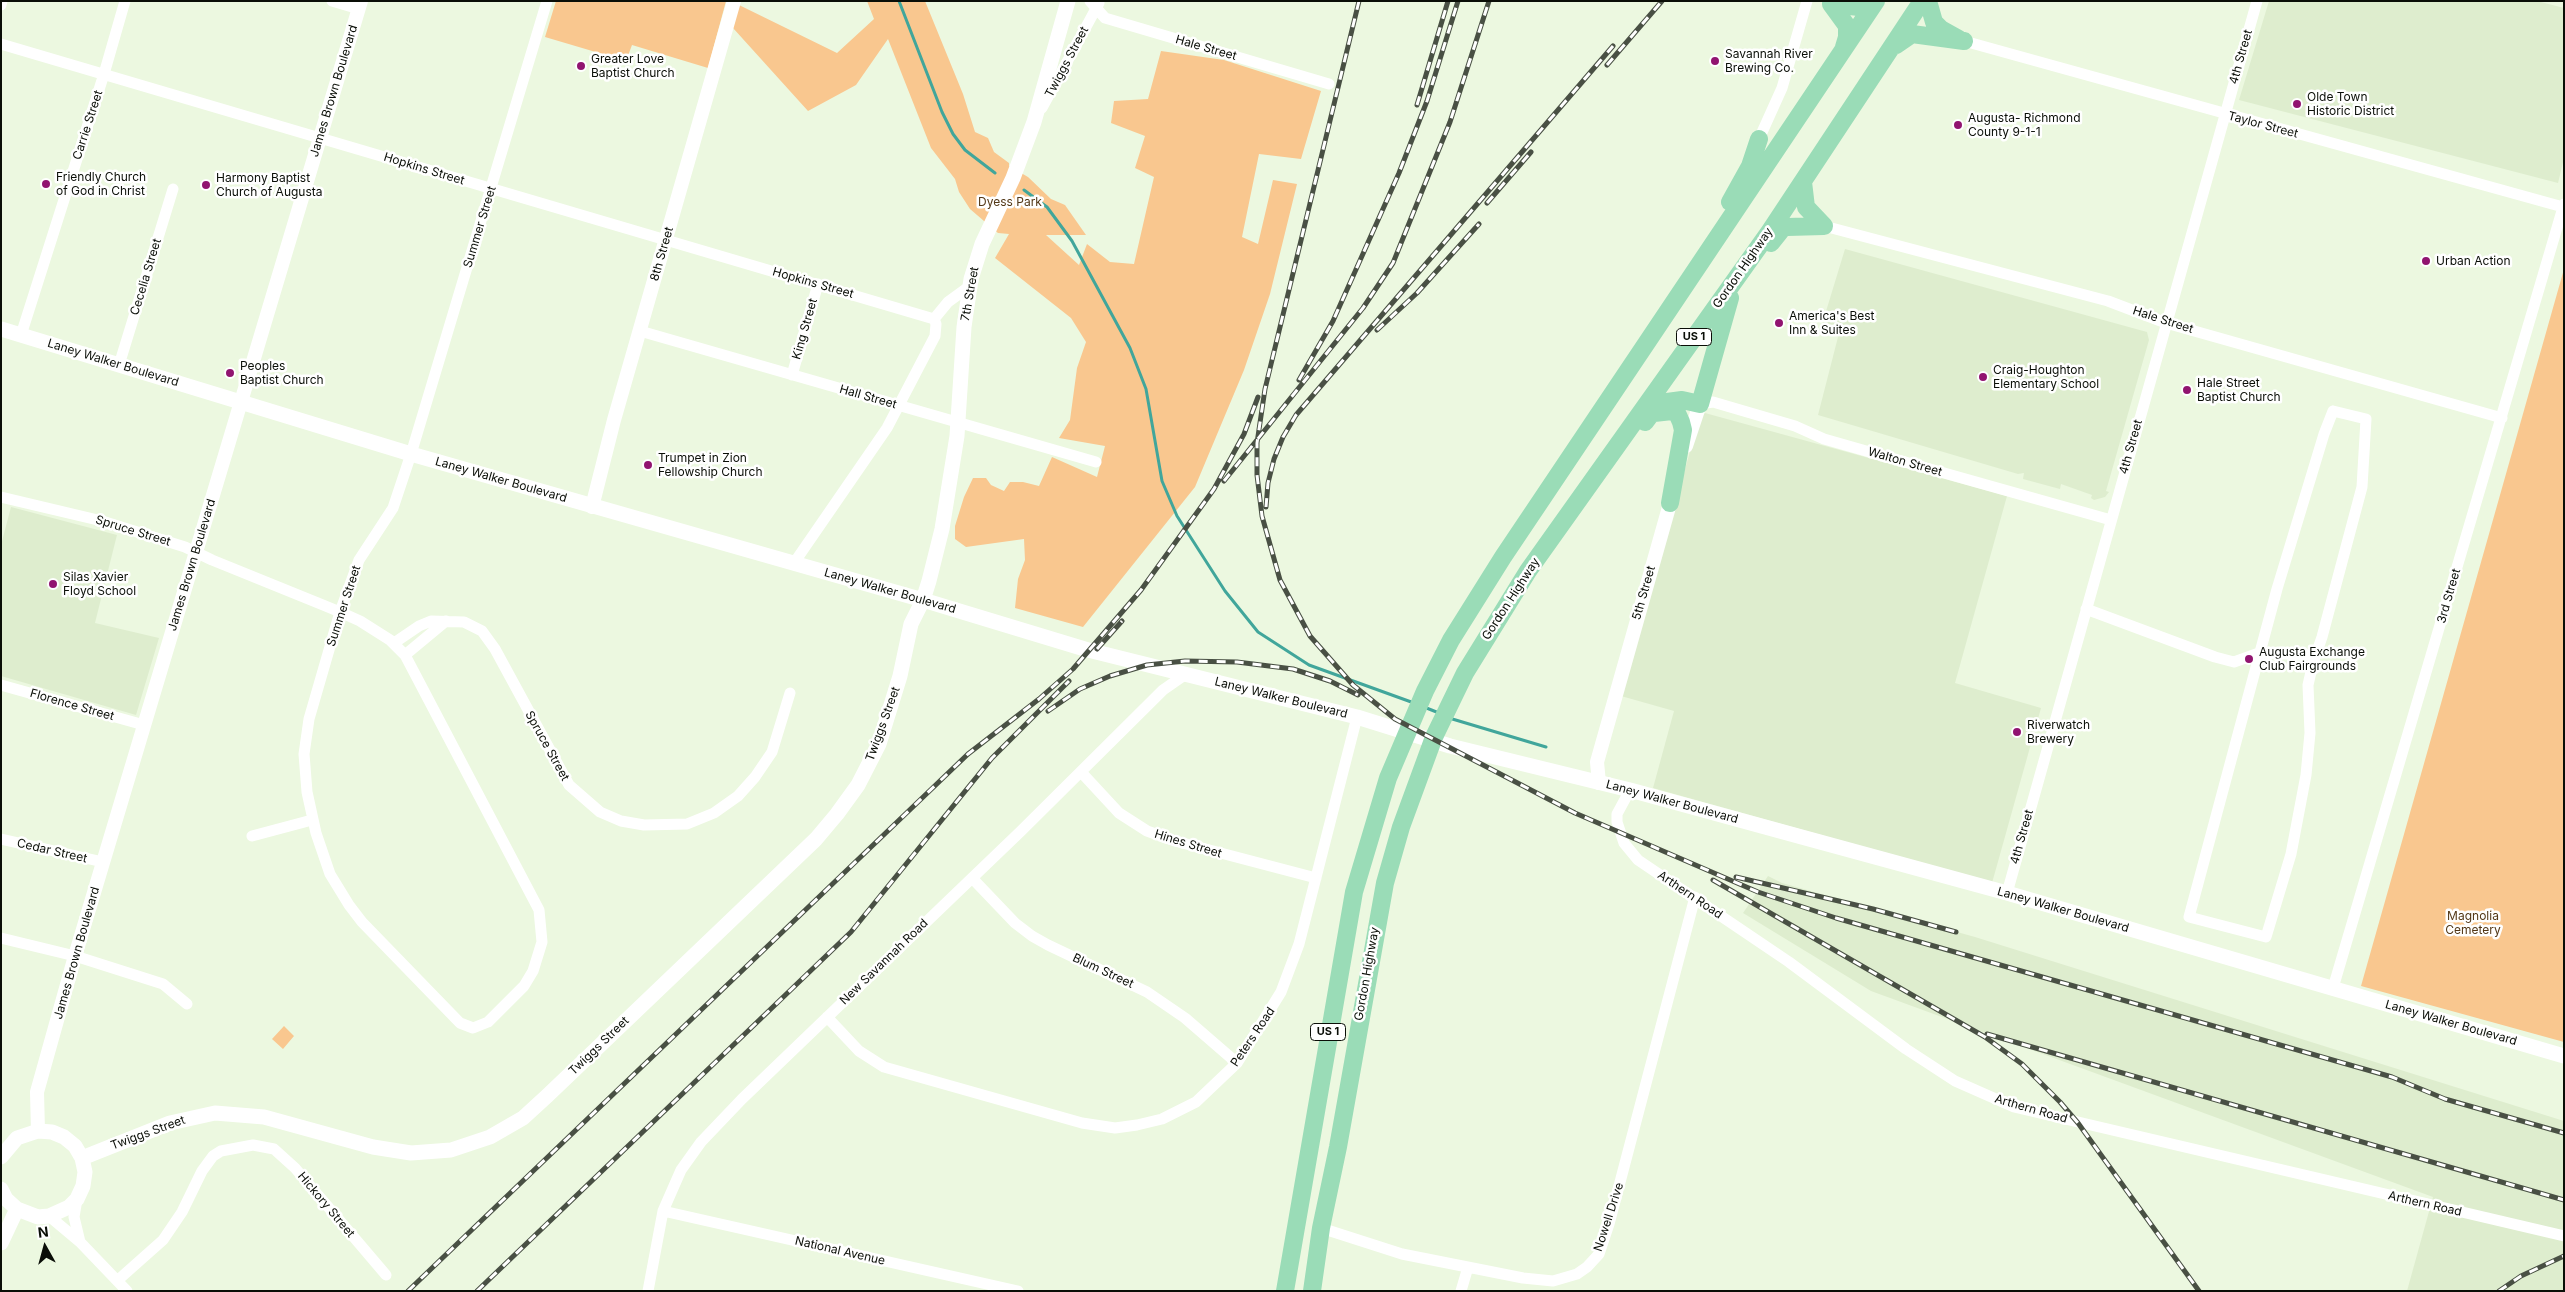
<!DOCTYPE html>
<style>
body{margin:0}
#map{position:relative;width:2565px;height:1292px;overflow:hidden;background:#ecf8e0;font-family:Inter,sans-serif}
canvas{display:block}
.frame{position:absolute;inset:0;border:2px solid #0a0e07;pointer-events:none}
.north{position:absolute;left:20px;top:1222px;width:50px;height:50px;-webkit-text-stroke:4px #fff;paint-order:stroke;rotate:353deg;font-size:14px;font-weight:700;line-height:20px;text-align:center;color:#0a0e07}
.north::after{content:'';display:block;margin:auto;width:18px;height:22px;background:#0a0e07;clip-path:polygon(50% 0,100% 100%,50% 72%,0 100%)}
</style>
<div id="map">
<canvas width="2565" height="1292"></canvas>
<div class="frame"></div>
<div class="north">N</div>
</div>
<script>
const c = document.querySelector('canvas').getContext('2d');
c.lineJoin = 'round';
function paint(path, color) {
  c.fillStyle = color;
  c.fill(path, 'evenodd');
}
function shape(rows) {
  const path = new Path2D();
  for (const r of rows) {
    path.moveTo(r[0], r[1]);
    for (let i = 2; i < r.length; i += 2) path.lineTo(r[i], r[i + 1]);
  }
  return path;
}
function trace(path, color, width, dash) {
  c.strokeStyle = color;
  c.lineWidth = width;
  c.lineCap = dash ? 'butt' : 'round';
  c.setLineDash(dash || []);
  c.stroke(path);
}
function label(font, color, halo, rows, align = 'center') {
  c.font = font + ' Inter,sans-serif';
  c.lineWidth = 5;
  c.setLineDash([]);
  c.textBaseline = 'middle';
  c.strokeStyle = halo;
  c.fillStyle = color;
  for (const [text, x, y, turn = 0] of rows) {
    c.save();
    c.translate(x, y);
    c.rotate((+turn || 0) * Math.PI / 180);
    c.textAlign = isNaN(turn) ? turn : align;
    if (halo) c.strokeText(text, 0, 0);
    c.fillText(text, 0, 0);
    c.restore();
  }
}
paint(shape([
 [2269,1,2537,1,2564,8,2564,158,2558,183,2239,100],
 [1845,249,2147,332,2149,340,2106,491,2109,492,2105,497,2094,500,2091,498,2092,495,2061,484,2060,489,2023,479,2024,473,2018,474,1818,415,1838,337,1820,331],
 [1705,413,2007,496,1955,683,2041,708,1992,883,1653,788,1674,711,1621,696,1700,416],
 [11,507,117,535,95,623,159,638,136,715,1,676,1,545],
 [1768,876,1782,883,1975,937,2564,1121,2564,1291,2407,1291,2433,1197,1871,991,1743,913]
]), '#deedce');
paint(shape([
 [556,1,726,1,708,68,632,45,626,61,545,37],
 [867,1,925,1,963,94,975,132,988,138,994,152,1009,163,1009,166,1028,177,1051,199,1065,205,1086,235,1046,235,1079,265,1087,244,1110,262,1134,264,1154,177,1135,168,1145,136,1111,123,1114,101,1148,99,1161,51,1224,60,1321,91,1301,159,1259,154,1242,237,1258,244,1273,180,1297,184,1270,294,1244,370,1195,487,1083,627,1015,608,1018,579,1025,560,1024,539,966,547,955,539,955,526,964,497,973,478,986,478,991,485,1004,491,1010,482,1023,482,1039,486,1052,457,1097,477,1105,446,1059,438,1070,420,1077,368,1086,342,1071,318,995,258,1009,234,998,233,970,209,959,192,955,179,931,148,888,39,856,85,808,111,733,28,739,5,837,53,874,19],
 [2564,269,2564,1042,2361,986],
 [284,1026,294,1036,283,1049,272,1039]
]), '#f9c78f');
trace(shape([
 [899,1,942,112,953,134,965,150,995,173],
 [1024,190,1047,207,1072,241,1130,348,1146,389,1162,481,1177,516,1225,591,1258,632,1309,665,1414,703],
 [1424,707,1439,713],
 [1449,718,1546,747]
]), '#41a69b', 3);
trace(shape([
 [332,1,359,9],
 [1090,1,1105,18,1329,84],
 [1,5,2,1],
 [1964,41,2563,207],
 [1,44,934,319],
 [1042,108,1099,3],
 [1759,139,1782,88,1807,1],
 [1824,226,2108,301,2166,323,2502,418],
 [934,319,948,302,970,286],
 [640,331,1096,462],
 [21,335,104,74,125,1],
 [119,365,173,189],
 [792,375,818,284],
 [1700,404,1713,402,1795,426,1824,439,1859,449,2111,520],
 [2333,411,2366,419,2362,487,2322,637,2313,663,2308,685,2310,733,2306,775,2291,854,2266,937,2189,917,2277,589,2324,434,2333,411],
 [1,497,102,521,185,547,212,560,323,605,340,612,360,621,390,640,405,655,539,910,542,942,533,971,524,986,488,1022,473,1028,460,1023,362,922,349,905,330,874,316,833,307,792,304,754,309,719,340,612,355,571,359,560,393,508,411,454,547,1],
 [794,563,887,428,935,336,936,324,934,319],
 [2086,609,2215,657,2234,662,2259,653,2316,655],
 [394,643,419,626,431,621,464,622,482,631,495,649,569,785,600,812,621,821,644,825,687,824,714,813,738,796,755,777,772,752,790,693],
 [405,655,446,621],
 [1,685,144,725],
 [1081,772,1119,813,1147,831,1175,841,1316,878],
 [1630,790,1617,814,1617,822,1624,843,1638,860,1789,962,1906,1049,1955,1081,2014,1107,2564,1236],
 [252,836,312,820],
 [1,839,103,862],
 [972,878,1015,923,1032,936,1048,945,1147,992,1185,1018,1237,1063],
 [2007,893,2257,1],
 [1,938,75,956,163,984,187,1004],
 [2333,988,2564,204],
 [827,1017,859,1051,884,1067,1082,1123,1115,1128,1137,1125,1162,1119,1196,1102,1237,1063,1281,992,1299,944,1357,717],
 [77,1199,74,1217,80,1242],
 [663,1211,1018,1291],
 [49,1216,80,1242,127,1291],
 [1321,1228,1402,1254,1523,1278,1553,1281,1577,1274,1587,1267,1599,1254,1609,1224,1695,897],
 [118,1280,163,1240,182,1212,202,1171,213,1156,221,1151,253,1145,274,1149,295,1168,386,1275],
 [648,1291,663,1211,681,1170,701,1142,742,1099,1021,831,1163,690,1186,674],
 [1461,1291,1468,1267]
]), '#fff', 11);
trace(shape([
 [1686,446,1700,404],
 [592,507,614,420,734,1],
 [1599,783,1597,762,1673,493],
 [38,1131,37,1092,75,956,361,1]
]), '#fff', 14);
trace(shape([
 [1,329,411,454,923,600,1088,650,1357,717,1450,746,1630,790,1798,836,2007,893,2564,1056],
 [1,1157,17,1138,38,1131,52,1132,64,1137,75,1146,82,1158,85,1172,83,1186,77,1199,69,1207,49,1216,38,1217,17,1209,6,1199,1,1189],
 [82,1158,170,1123,215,1113,264,1117,373,1147,411,1153,451,1150,490,1137,523,1118,547,1096,816,839,837,814,858,785,879,744,900,676,911,624,923,600,929,581,942,529,957,436,964,327,971,279,982,244,1013,178,1034,122,1068,1],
 [1,1243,17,1209]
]), '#fff', 15);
trace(shape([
 [1928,1,1934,22,1941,29,1959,39],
 [1831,4,1847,26,1847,37,1844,47],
 [1831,4,1859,7,1865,6,1873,1],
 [1896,45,1912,34,1964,41],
 [1803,182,1806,207,1824,226],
 [1730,202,1750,166,1759,139],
 [1771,243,1783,228,1787,227,1824,226],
 [1654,413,1672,411,1677,413,1681,422,1683,430,1670,503],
 [1645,422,1651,414,1667,402,1682,400,1700,404,1730,298],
 [1285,1291,1354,892,1388,778,1425,691,1451,640,1503,557,1876,1],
 [1312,1291,1321,1228,1338,1147,1385,883,1401,827,1434,737,1465,673,1528,571,1770,231,1922,1]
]), '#9adcb7', 18);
const rail = shape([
 [1359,1,1265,389,1257,443,1257,475,1262,516,1280,580,1310,636,1353,685,1395,719,1575,813,1758,892,1836,918,2392,1077,2445,1099,2564,1133],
 [1607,65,1662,1],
 [1417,105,1448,1],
 [1487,203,1531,152],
 [1377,330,1417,293,1479,224],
 [1299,380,1333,321,1399,173,1427,101,1458,1],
 [1224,481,1363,308,1393,263,1450,122,1489,1],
 [1266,507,1268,483,1274,459,1283,437,1296,415,1613,46],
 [1097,649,1122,621],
 [1048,711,1080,689,1110,676,1147,665,1185,661,1237,662,1293,669,1330,681,1358,695],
 [1736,877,1873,909,1956,932],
 [1713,880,1985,1037,2022,1064,2060,1102,2078,1123,2199,1291],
 [1987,1034,2564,1200],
 [408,1291,968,754,1039,699,1073,669,1141,590,1214,489,1244,434,1258,397],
 [477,1291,851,932,992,758,1069,681],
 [2499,1291,2521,1276,2564,1256]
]);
trace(rail, '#495044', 5);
trace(rail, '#fff', 3, [9]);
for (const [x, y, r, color] of [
 [1715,61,5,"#911470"],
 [581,66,5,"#911470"],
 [2297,104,5,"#911470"],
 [1958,125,5,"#911470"],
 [46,184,5,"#911470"],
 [206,185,5,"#911470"],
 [2426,261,5,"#911470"],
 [1779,323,5,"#911470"],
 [230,373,5,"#911470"],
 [1983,377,5,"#911470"],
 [2187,390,5,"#911470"],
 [648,465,5,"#911470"],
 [53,584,5,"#911470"],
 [2249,659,5,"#911470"],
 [2017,732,5,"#911470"]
]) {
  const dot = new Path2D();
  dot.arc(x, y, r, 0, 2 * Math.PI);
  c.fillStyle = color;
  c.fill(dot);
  trace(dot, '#fff', 2);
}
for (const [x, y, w] of [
 [1694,337,35],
 [1328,1032,35]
]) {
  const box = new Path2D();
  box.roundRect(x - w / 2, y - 8.5, w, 17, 4);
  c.fillStyle = '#fff';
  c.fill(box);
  trace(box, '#0a0e07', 1);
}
label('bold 11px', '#0a0e07', null, [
 ["US 1",1694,337],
 ["US 1",1328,1032]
]);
label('12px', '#0a0e07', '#fff', [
 ["Hale Street",1206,48,16],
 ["4th Street",2241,57,-74],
 ["Twiggs Street",1067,62,-62],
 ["James Brown Boulevard",334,91,-73],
 ["Carrie Street",88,125,-72],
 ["Taylor Street",2263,125,15],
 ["Hopkins Street",424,169,17],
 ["Summer Street",480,227,-73],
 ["8th Street",662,254,-74],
 ["Gordon Highway",1743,268,-55],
 ["Cecelia Street",146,277,-73],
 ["Hopkins Street",813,283,16],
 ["7th Street",970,294,-80],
 ["Hale Street",2163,320,18],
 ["King Street",805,329,-74],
 ["Laney Walker Boulevard",113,363,17],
 ["Hall Street",868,397,16],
 ["4th Street",2131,447,-74],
 ["Walton Street",1905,462,16],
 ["Laney Walker Boulevard",501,480,16],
 ["Spruce Street",133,531,17],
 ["James Brown Boulevard",192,565,-73],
 ["Laney Walker Boulevard",890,591,16],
 ["5th Street",1644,593,-74],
 ["3rd Street",2449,596,-74],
 ["Gordon Highway",1511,599,-57],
 ["Summer Street",344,606,-72],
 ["Laney Walker Boulevard",1281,698,14],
 ["Florence Street",72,705,16],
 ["Twiggs Street",883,724,-70],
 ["Spruce Street",547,746,61],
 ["Laney Walker Boulevard",1672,802,15],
 ["4th Street",2022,837,-74],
 ["Hines Street",1188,844,17],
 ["Cedar Street",52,851,13],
 ["Arthern Road",1690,895,34],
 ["Laney Walker Boulevard",2063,910,16],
 ["James Brown Boulevard",77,953,-74],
 ["New Savannah Road",884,962,-44],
 ["Blum Street",1103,971,25],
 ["Gordon Highway",1367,974,-80],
 ["Laney Walker Boulevard",2451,1023,16],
 ["Peters Road",1253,1037,-56],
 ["Twiggs Street",599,1046,-44],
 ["Arthern Road",2031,1109,16],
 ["Twiggs Street",148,1133,-20],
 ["Arthern Road",2425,1204,13],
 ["Hickory Street",326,1205,50],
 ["Nowell Drive",1609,1217,-72],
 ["National Avenue",840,1251,13]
]);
label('12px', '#0a0e07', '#fff', [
 ["Savannah River",1725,54],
 ["Brewing Co.",1725,68],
 ["Greater Love",591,59],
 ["Baptist Church",591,73],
 ["Olde Town",2307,97],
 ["Historic District",2307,111],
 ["Augusta- Richmond",1968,118],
 ["County 9-1-1",1968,132],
 ["Friendly Church",56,177],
 ["of God in Christ",56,191],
 ["Harmony Baptist",216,178],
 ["Church of Augusta",216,192],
 ["Urban Action",2436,261],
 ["America's Best",1789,316],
 ["Inn & Suites",1789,330],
 ["Peoples",240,366],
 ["Baptist Church",240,380],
 ["Craig-Houghton",1993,370],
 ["Elementary School",1993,384],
 ["Hale Street",2197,383],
 ["Baptist Church",2197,397],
 ["Trumpet in Zion",658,458],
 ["Fellowship Church",658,472],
 ["Silas Xavier",63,577],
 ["Floyd School",63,591],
 ["Augusta Exchange",2259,652],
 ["Club Fairgrounds",2259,666],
 ["Riverwatch",2027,725],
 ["Brewery",2027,739]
], 'left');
label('12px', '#533817', '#fff', [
 ["Dyess Park",1010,202],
 ["Magnolia",2473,916],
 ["Cemetery",2473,930]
]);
</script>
